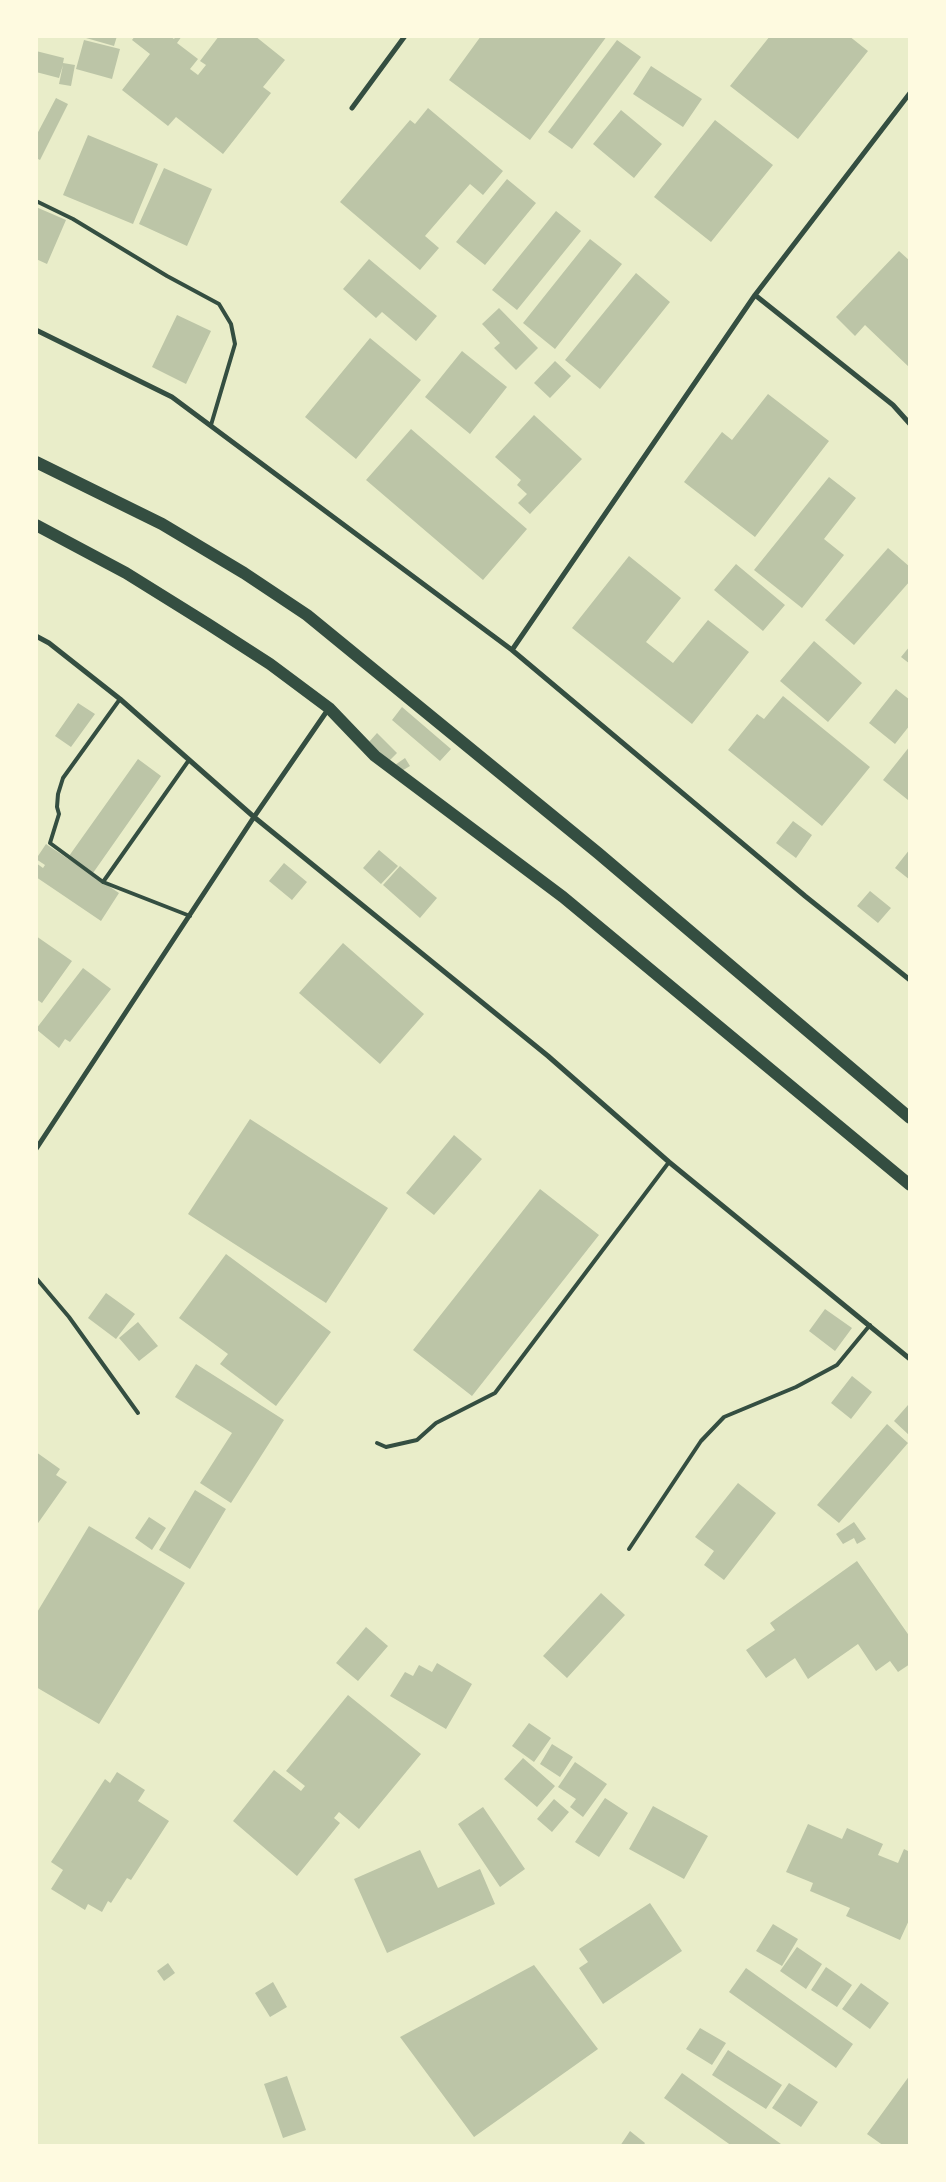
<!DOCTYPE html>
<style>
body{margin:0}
#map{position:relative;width:946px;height:2182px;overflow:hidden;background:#e9edc9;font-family:"Space Grotesk",sans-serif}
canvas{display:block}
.frame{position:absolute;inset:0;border:38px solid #fefae0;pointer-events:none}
</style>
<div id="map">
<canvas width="946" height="2182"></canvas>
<div class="frame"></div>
</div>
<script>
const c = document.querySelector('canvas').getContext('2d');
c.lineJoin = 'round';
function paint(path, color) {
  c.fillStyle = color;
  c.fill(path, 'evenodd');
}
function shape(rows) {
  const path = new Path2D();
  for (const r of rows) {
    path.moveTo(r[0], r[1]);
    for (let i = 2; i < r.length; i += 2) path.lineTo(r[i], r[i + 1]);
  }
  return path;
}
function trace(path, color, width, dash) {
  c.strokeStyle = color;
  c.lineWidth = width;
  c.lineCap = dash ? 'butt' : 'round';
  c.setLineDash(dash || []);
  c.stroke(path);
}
paint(shape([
 [79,36,117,36,114,46],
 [135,36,170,36,174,39,176,36,182,36,177,43,198,59,190,69,198,75,206,65,200,61,219,36,255,36,285,60,263,87,271,93,223,154,176,117,168,126,122,90,150,54,132,40],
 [481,36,607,36,530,140,449,80],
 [770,36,849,36,868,51,798,139,730,86],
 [84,40,120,49,112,79,76,69],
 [617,40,641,57,572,149,548,132],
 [36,51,64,58,63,63,75,65,71,86,59,84,63,65,59,78,36,72],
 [651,66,702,99,683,127,633,94],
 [56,98,68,104,40,160,36,158,36,136],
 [428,108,503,171,483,195,470,184,425,236,439,248,420,270,340,202,410,120,415,124],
 [621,110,662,144,634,178,593,144],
 [715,120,773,165,711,242,654,197],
 [88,135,158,164,133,224,63,195],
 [164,168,212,189,187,246,139,224],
 [507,179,536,203,485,265,456,242],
 [36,207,66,220,47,264,36,259],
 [556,211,581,231,517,310,492,290],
 [590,239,622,264,555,349,523,323],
 [899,251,910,261,910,368,865,325,855,336,836,317],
 [369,259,437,316,416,341,382,312,376,318,343,289],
 [636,273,670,302,600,389,565,360],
 [499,308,538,348,516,370,494,348,500,343,482,324],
 [177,315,211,331,186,384,152,367],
 [370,338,421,380,356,459,305,417],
 [462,351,507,387,470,434,425,397],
 [555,361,571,376,550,398,534,383],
 [768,394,829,441,755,537,684,482,722,432,732,440],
 [534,415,582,459,530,514,518,503,527,494,517,485,521,480,495,457],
 [411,429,527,529,483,580,366,480],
 [829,477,856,498,824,539,844,555,802,608,754,570],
 [888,548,910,567,910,581,854,645,825,620],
 [629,556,681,598,646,642,673,663,708,620,749,652,692,724,572,628],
 [736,564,785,605,763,631,714,590],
 [814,641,862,683,828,722,780,681],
 [910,646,910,664,901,657],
 [896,689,910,700,910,725,895,744,869,723],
 [783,696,870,767,822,826,728,750,757,714,764,719],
 [78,703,95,714,71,747,55,736],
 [402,707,451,749,440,761,392,720],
 [377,733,397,753,388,762,369,742],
 [910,746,910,797,908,800,883,780],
 [405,758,410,766,400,772,395,765],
 [138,759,161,776,93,873,69,856],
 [793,821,812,835,796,858,776,843],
 [46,844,119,893,101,921,36,877,36,863,43,868,45,865,36,859],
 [910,849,910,880,895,868],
 [379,850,398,866,381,884,363,868],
 [284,863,307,882,292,900,269,881],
 [400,866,437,898,420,918,383,885],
 [870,891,891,908,878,923,857,906],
 [36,936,72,961,42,1003,36,999],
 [343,943,424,1014,380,1064,299,993],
 [83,968,111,989,70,1042,65,1039,59,1048,36,1029],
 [250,1119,388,1208,326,1303,188,1214],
 [454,1135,482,1159,434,1215,406,1193],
 [540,1189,599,1235,472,1396,413,1350],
 [226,1254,331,1332,276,1406,220,1364,228,1354,179,1318],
 [106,1293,135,1314,116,1339,88,1318],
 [825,1309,852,1328,835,1351,809,1331],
 [138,1322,158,1346,139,1361,119,1338],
 [196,1364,284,1420,231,1503,200,1483,232,1433,175,1397],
 [852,1376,872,1392,851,1419,831,1403],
 [908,1405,910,1406,910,1436,894,1421],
 [887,1424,908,1443,839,1523,817,1505],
 [36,1452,60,1469,56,1475,67,1482,36,1526],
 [738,1483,776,1513,724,1580,704,1565,714,1551,695,1537],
 [195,1490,226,1509,190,1569,159,1550],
 [149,1517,166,1528,152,1550,135,1538],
 [854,1522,866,1539,857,1544,854,1538,843,1544,836,1534],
 [89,1526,185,1583,99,1724,36,1687,36,1614],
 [857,1561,910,1637,910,1664,898,1672,890,1661,876,1671,858,1644,808,1679,795,1658,766,1678,746,1650,775,1630,770,1623],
 [601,1593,625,1615,567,1678,543,1656],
 [366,1627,388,1646,358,1681,336,1663],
 [437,1663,472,1684,446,1729,390,1696,405,1672,413,1676,419,1665,432,1672],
 [348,1695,421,1754,359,1829,339,1812,334,1818,340,1823,297,1876,233,1821,274,1770,301,1791,305,1786,286,1771],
 [529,1723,551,1738,534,1762,512,1746],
 [552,1744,573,1757,560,1777,540,1764],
 [523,1758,555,1786,537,1807,504,1779],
 [575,1762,607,1784,583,1817,570,1807,576,1799,558,1787],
 [117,1772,145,1790,138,1801,169,1821,131,1880,127,1878,111,1903,108,1901,102,1912,88,1904,85,1910,51,1889,63,1870,51,1862,105,1779,110,1783],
 [605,1798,628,1813,599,1857,575,1842],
 [554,1799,569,1812,552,1832,537,1819],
 [653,1806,708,1836,684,1879,629,1849],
 [483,1807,525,1869,500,1887,458,1824],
 [808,1824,842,1839,847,1828,883,1844,878,1855,898,1863,904,1849,910,1852,910,1918,900,1940,846,1916,850,1908,810,1891,813,1883,786,1872],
 [420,1850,438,1888,480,1869,495,1904,387,1953,354,1879],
 [650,1903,682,1951,603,2004,579,1968,588,1962,579,1949],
 [773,1924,798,1939,782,1966,756,1951],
 [797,1947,822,1964,806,1989,780,1971],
 [168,1963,175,1973,164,1981,157,1971],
 [534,1965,598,2049,474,2137,400,2037],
 [826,1967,852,1985,837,2007,811,1990],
 [746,1968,853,2044,836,2068,729,1992],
 [273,1982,287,2007,270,2017,255,1993],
 [861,1983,889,2003,870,2029,842,2009],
 [700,2028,726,2043,712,2065,686,2049],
 [728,2050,782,2085,766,2109,712,2075],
 [682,2073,781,2144,779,2146,732,2146,664,2098],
 [910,2075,910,2146,884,2146,867,2134],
 [287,2076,306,2130,283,2138,264,2084],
 [789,2083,818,2102,801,2127,772,2108],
 [630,2131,645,2143,643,2146,620,2146]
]), '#bcc5a7');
trace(shape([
 [36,201,73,219,167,276,219,304,231,324,235,344,211,425],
 [120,699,63,778,58,794,57,807,59,814,50,843,103,882,190,916],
 [103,882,189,760],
 [36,1278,69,1317,138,1413],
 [377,1443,386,1447,417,1440,436,1423,495,1393,669,1162],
 [629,1549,701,1441,724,1417,796,1387,837,1365,870,1325]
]), '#344e41', 4);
trace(shape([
 [352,108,405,36],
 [755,295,893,405,910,424],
 [36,330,172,397,512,650,805,896,910,980],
 [36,636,49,643,120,699,254,817,548,1056,669,1162,910,1359],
 [512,650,755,295,910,93],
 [36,1149,254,817,329,708]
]), '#344e41', 5);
trace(shape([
 [36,462,162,524,244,573,307,615,598,853,910,1118],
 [36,525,126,573,208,624,270,664,329,708,375,756,563,897,910,1185]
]), '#344e41', 12);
</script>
